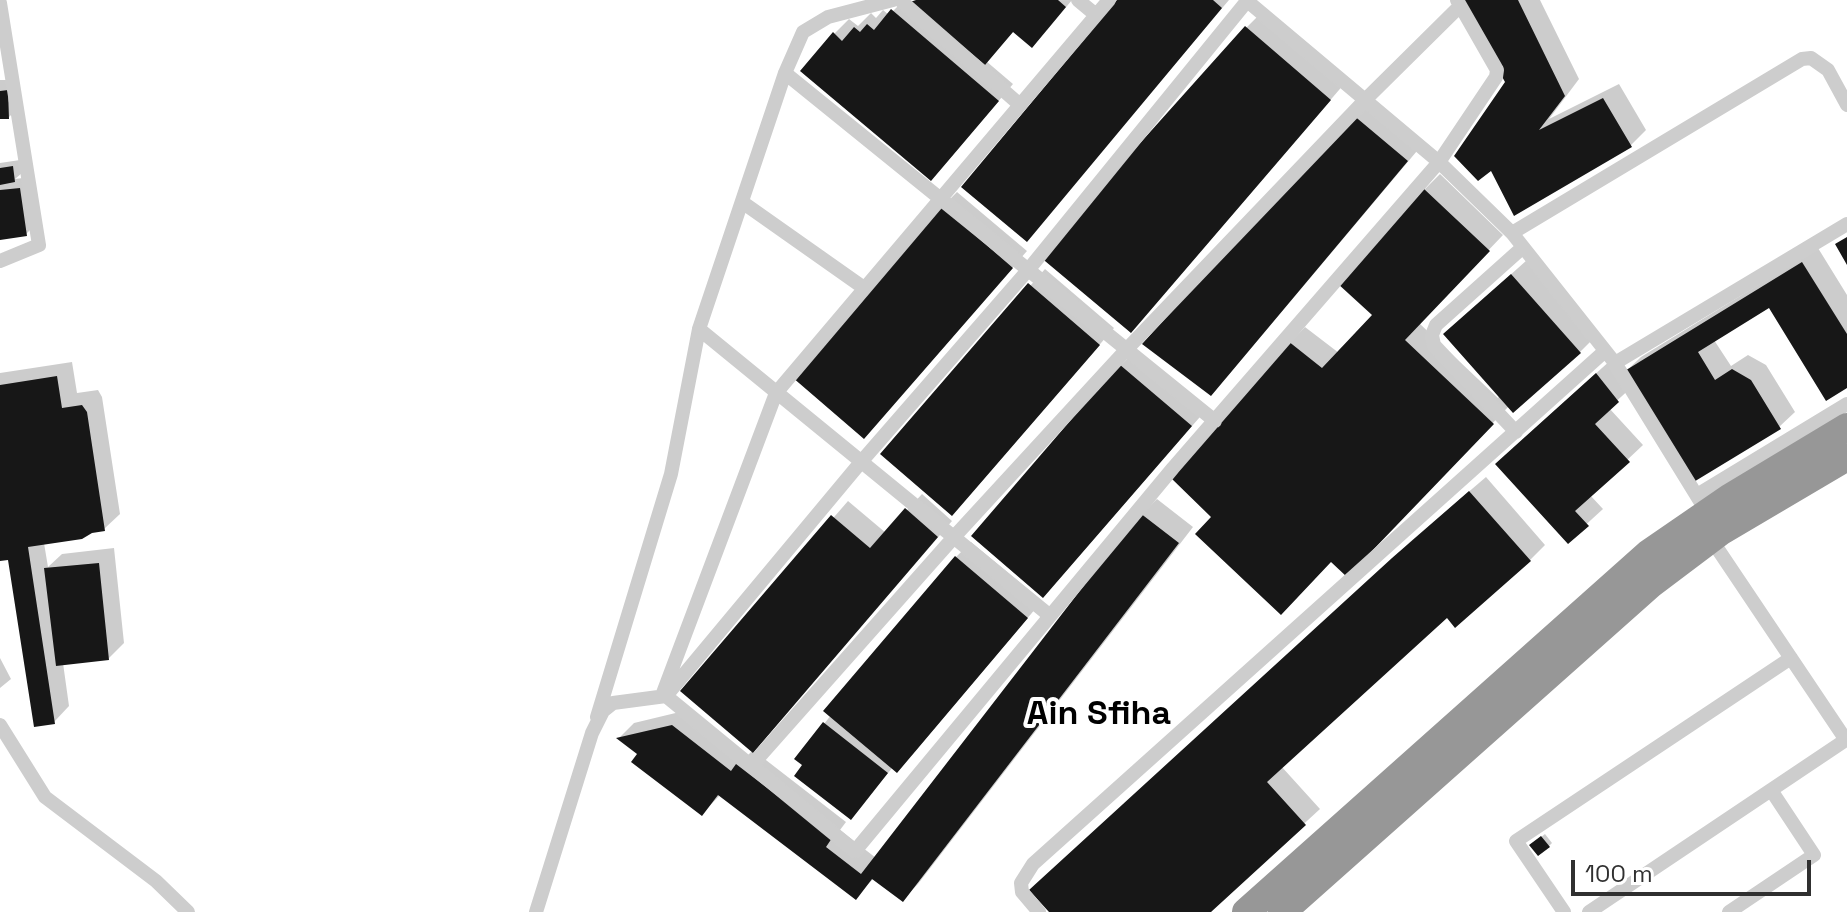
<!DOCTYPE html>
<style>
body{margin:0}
#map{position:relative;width:1847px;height:912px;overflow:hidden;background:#fff;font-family:"Space Grotesk",sans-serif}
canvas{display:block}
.scale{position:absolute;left:1571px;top:860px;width:240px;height:36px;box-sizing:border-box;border:4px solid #303030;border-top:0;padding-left:10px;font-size:24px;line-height:28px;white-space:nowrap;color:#303030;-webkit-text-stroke:6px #fff;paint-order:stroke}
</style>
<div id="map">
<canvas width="1847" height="912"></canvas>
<div class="scale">100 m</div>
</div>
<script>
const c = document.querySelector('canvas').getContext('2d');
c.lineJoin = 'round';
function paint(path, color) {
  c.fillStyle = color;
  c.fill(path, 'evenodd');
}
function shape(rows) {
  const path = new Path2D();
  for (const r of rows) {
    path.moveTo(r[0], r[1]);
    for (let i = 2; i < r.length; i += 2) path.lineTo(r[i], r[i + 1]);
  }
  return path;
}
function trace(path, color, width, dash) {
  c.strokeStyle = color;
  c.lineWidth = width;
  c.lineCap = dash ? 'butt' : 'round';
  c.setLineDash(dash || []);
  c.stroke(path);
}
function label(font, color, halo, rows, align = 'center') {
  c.font = font + ' "Space Grotesk",sans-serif';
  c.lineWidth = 8;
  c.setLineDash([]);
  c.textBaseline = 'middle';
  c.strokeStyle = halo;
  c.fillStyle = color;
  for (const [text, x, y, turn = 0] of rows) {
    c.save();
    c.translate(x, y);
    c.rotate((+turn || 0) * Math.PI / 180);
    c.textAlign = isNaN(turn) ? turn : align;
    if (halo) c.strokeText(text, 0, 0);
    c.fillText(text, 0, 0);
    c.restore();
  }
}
paint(shape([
 [904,0,914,1,1072,0,1047,30,1014,31,986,61,1013,84,946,163,834,34,849,19,858,26,871,13,876,18,883,10,889,15],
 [1120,0,1229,0,1027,239],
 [1463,0,1540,0,1579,79,1549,119,1619,84,1646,130,1631,145,1514,213,1508,82],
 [1261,13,1345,83,1146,315,1246,28],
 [0,80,19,80,20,106,9,117,0,117],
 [1368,100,1422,145,1226,378,1145,344],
 [20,160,22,173,15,179,31,177,37,223,26,234,0,238,0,163],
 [1440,174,1503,235,1419,323,1498,398,1500,395,1461,319,1527,260,1595,337,1580,352,1509,406,1363,559,1332,560,1214,516,1290,342,1305,327,1339,353,1375,315,1424,190],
 [957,192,1027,251,864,437,942,207],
 [1818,248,1847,295,1847,386,1770,306,1714,340,1731,366,1748,355,1766,365,1795,412,1779,427,1634,385,1609,408,1643,445,1590,495,1603,509,1568,541,1513,448,1612,359,1624,373,1641,357],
 [1045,269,1114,328,967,498,883,454],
 [1136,350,1206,410,1058,580,1121,365],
 [72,362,77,393,98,390,102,397,120,514,104,529,44,543,48,567,62,554,114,548,124,643,108,659,63,663,69,706,54,722,10,558,0,559,0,373],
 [1486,477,1545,545,1530,560,1447,615,1281,766,1320,809,1208,912,1052,912,1410,542],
 [922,494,952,521,768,735,683,691,848,501,886,533],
 [1157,499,1193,527,918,884,903,899,874,878,855,898,721,794,702,814,640,754,619,738,634,723,688,710,747,756,753,750,846,822,840,830,876,858,1141,514],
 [971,542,1042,601,912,755,893,767,851,818,824,724,956,557],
 [0,658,11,679,0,688],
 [1545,834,1552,843,1549,846,1535,842]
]), '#0003');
paint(shape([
 [916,0,1058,0,1066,7,1032,48,1013,32,985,65,910,2],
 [1117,0,1213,0,1222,8,1027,242,961,187],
 [1460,0,1518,0,1565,96,1539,130,1603,98,1632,147,1514,216,1491,171,1478,181,1454,156,1505,82],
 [891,9,999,101,931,181,800,71,833,32,842,41,854,27,860,32,867,24,874,30],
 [1245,26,1331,100,1131,333,1039,256],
 [8,90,9,119,0,119,0,91],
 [1352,114,1408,161,1211,396,1142,344],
 [13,166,15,182,0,185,0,168],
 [20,188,27,236,0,240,0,190],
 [1423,188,1490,251,1405,340,1494,424,1347,577,1331,562,1281,615,1195,534,1211,517,1171,478,1288,341,1322,368,1372,315,1337,283],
 [941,206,1013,268,864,439,792,377],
 [1847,237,1847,265,1835,244],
 [1802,262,1847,334,1847,388,1826,401,1769,308,1698,352,1715,380,1732,369,1751,380,1781,429,1692,483,1623,372],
 [1511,274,1581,353,1513,413,1443,334],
 [1028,283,1100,345,952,516,880,454],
 [1119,364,1192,426,1043,598,971,536],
 [1596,373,1619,402,1595,424,1630,462,1575,511,1589,526,1568,544,1495,464],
 [57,376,62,408,82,405,87,412,105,531,92,533,82,539,28,547,55,724,34,727,8,560,0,561,0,385],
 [1469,491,1531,561,1455,628,1447,618,1267,782,1306,825,1211,912,1049,912,1029,890,1392,558],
 [905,508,938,537,753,753,680,691,831,515,870,548],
 [1140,513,1179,543,903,902,872,879,856,900,718,795,702,816,631,762,637,754,616,738,672,725,731,771,736,764,832,838,826,847,861,874],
 [955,556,1028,618,897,773,823,711],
 [99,563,109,660,56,666,44,568],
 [823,722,888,773,851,820,794,776,802,765,794,759],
 [1541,836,1550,847,1538,856,1529,845]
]), '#171717');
trace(shape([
 [900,0,1019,104],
 [1078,0,1096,15],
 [1246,0,1439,162,1512,233,1615,363,1708,514],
 [0,3,39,245,0,261],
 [785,73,1215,421],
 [742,202,864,288],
 [1512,233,1802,59,1811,58,1828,70,1847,105],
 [699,329,1049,615],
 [1615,363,1847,224],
 [1516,432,1434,345,1432,335,1436,325,1522,248],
 [1697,495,1847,404],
 [1711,539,1846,740],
 [663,693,776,393,1109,0],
 [666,696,861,462,1029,269,1247,1],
 [597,717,671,474,699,329,785,73,803,32,828,17,893,0],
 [0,725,45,797,156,881,188,912],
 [751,766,954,537,1126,350,1366,99,1460,6],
 [536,912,592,733,603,711,613,703,666,696,855,851,1173,468,1439,162,1496,77,1497,70,1457,0],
 [1039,912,1022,892,1021,883,1033,864,1605,351],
 [1564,912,1516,841,1791,658],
 [1589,912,1847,739],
 [1729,912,1814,855,1771,790]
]), '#cdcdcd', 14);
trace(shape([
 [1246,912,1649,553,1729,498,1847,427],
 [1282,912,1651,584,1720,532,1847,457]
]), '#979797', 28);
label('bold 34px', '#000', '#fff', [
 ["Ain Sfiha",1099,715]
]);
</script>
